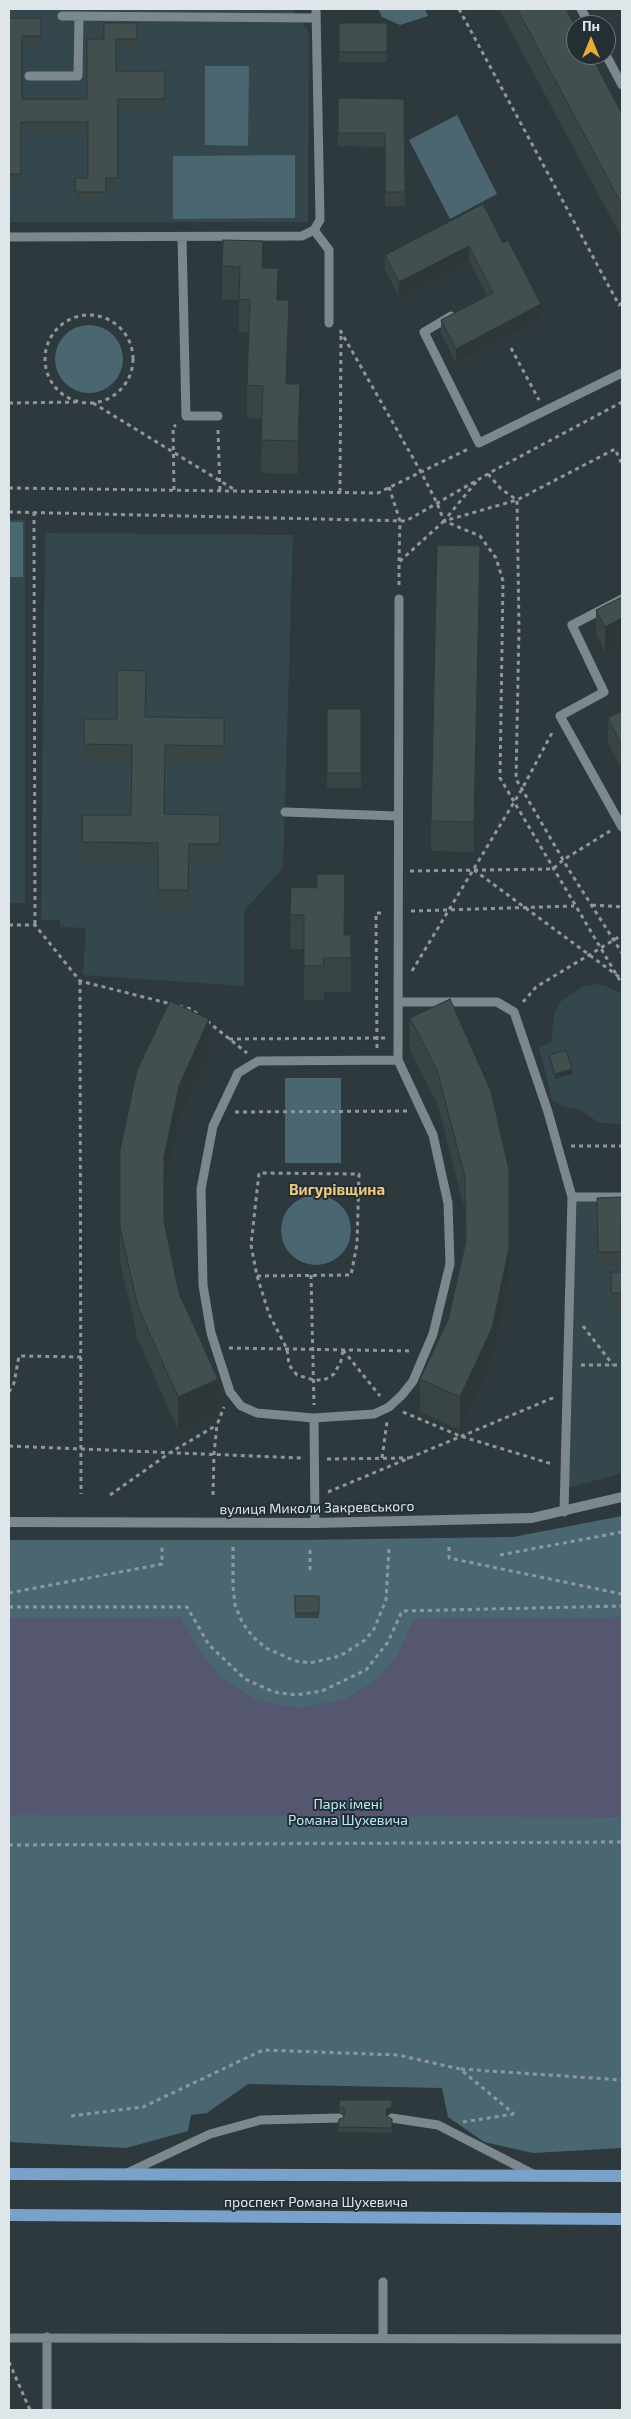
<!DOCTYPE html>
<meta charset="utf-8">
<style>
body{margin:0}
#map{position:relative;width:631px;height:2419px;overflow:hidden;background:#2d393d;font-family:"Exo 2",sans-serif}
canvas{display:block}
.frame{position:absolute;inset:0;border:10px solid #dfe6e9;pointer-events:none}
.north{position:absolute;left:566px;top:15px;width:50px;height:50px;box-sizing:border-box;background:#232f33;border:1px solid #6e787c;border-radius:50%;rotate:0deg;font-size:14px;font-weight:700;line-height:20px;text-align:center;color:#dfe6e9}
.north::after{content:'';display:block;margin:auto;width:18px;height:22px;background:#e5ad35;clip-path:polygon(50% 0,100% 100%,50% 72%,0 100%)}
</style>
<div id="map">
<canvas width="631" height="2419"></canvas>
<div class="frame"></div>
<div class="north">Пн</div>
</div>
<script>
const c = document.querySelector('canvas').getContext('2d');
c.lineJoin = 'round';
function paint(path, color) {
  c.fillStyle = color;
  c.fill(path, 'evenodd');
}
function shape(rows) {
  const path = new Path2D();
  for (const r of rows) {
    if (r.length === 3) {
      path.moveTo(r[0] + r[2], r[1]);
      path.arc(r[0], r[1], r[2], 0, 2 * Math.PI);
      continue;
    }
    path.moveTo(r[0], r[1]);
    for (let i = 2; i < r.length; i += 2) path.lineTo(r[i], r[i + 1]);
  }
  return path;
}
function trace(path, color, width, dash) {
  c.strokeStyle = color;
  c.lineWidth = width;
  c.lineCap = dash ? 'butt' : 'round';
  c.setLineDash(dash || []);
  c.stroke(path);
}
function label(font, color, halo, rows, align = 'center') {
  c.font = font + ' "Exo 2",sans-serif';
  c.lineWidth = 4;
  c.setLineDash([]);
  c.textBaseline = 'middle';
  c.strokeStyle = halo;
  c.fillStyle = color;
  for (const [text, x, y, turn = 0] of rows) {
    c.save();
    c.translate(x, y);
    c.rotate((+turn || 0) * Math.PI / 180);
    c.textAlign = isNaN(turn) ? turn : align;
    if (halo) c.strokeText(text, 0, 0);
    c.fillText(text, 0, 0);
    c.restore();
  }
}
paint(shape([
 [9,9,293,9,309,33,308,222,9,222],
 [9,520,25,520,25,903,9,903],
 [45,533,293,535,283,868,244,911,244,986,83,975,86,928,60,927,60,920,41,920],
 [595,984,606,986,622,994,622,1124,599,1123,579,1109,562,1106,552,1100,539,1047,551,1042,554,1013,561,1001,584,986],
 [574,1199,622,1200,622,1473,568,1488]
]), '#34474d');
paint(shape([
 [378,9,425,9,428,16,400,25,382,17],
 [205,66,249,66,248,146,205,145],
 [457,115,497,194,450,219,409,140],
 [295,155,295,218,173,219,173,156],
 [89,359,34],
 [9,522,23,522,23,577,9,577],
 [285,1078,341,1078,341,1163,285,1163],
 [316,1230,35],
 [622,1516,622,2148,533,2153,484,2142,448,2117,442,2088,248,2084,207,2113,191,2115,188,2131,126,2148,9,2142,9,1540,298,1540,513,1537]
]), '#4a6671');
paint(shape([
 [180,1617,198,1648,221,1678,258,1701,300,1708,346,1699,376,1680,397,1655,414,1619,622,1617,622,1817,9,1815,9,1618]
]), '#54576f');
trace(shape([
 [459,9,619,305,622,303],
 [89,359,44],
 [340,330,421,472,437,503,444,521,480,536,496,558,503,581,500,778,622,984],
 [511,348,539,400],
 [9,403,78,402],
 [93,403,235,490],
 [218,430,220,491],
 [488,474,501,489,517,500,519,628,516,779,569,870,622,953],
 [476,482,444,521,517,500,615,449,622,464],
 [389,487,400,521,399,561],
 [9,488,378,493,468,449],
 [174,490,173,427,176,425],
 [340,492,341,331],
 [9,512,406,521,493,471,622,402],
 [34,512,35,925],
 [399,585,399,562,444,521],
 [474,870,622,979],
 [410,871,553,869,563,860,610,831],
 [592,905,622,907],
 [411,911,574,906],
 [9,925,35,925,80,981,191,1009,200,1016],
 [412,971,522,789,553,731],
 [80,981,81,1494],
 [523,1002,536,987,622,935],
 [207,1021,247,1053],
 [229,1039,385,1038],
 [377,1048,376,913,385,913],
 [235,1112,409,1111],
 [571,1146,622,1146],
 [311,1275,314,1405],
 [257,1276,351,1275,357,1244,359,1174,259,1173,251,1245,257,1276,269,1314,287,1349,289,1365,297,1375,314,1380,324,1380,334,1374,341,1361,343,1350],
 [583,1326,613,1365],
 [229,1348,413,1351],
 [343,1350,380,1396],
 [581,1365,622,1365],
 [9,1392,14,1383,19,1356,81,1357],
 [403,1412,460,1436,552,1464],
 [9,1446,301,1458],
 [382,1458,387,1422],
 [327,1459,409,1458],
 [328,1492,555,1397],
 [110,1495,171,1452,217,1425],
 [213,1495,214,1454,217,1425,224,1407],
 [233,1547,233,1587,235,1605,242,1622,253,1637,266,1648,295,1661,310,1663,340,1656,365,1640,374,1629,386,1600,389,1548],
 [449,1547,449,1558,622,1594],
 [500,1555,622,1532],
 [310,1570,310,1548],
 [9,1593,162,1564,162,1546],
 [9,1607,187,1607,209,1645,245,1679,274,1692,296,1695,322,1691,366,1670,388,1642,402,1611,622,1606],
 [9,1845,622,1842],
 [461,2069,622,2080],
 [71,2116,143,2107,263,2050,398,2055,460,2069,514,2114],
 [463,2122,514,2114],
 [9,2362,30,2410]
]), '#8e989b', 3, [4, 4]);
trace(shape([
 [581,9,590,25],
 [62,16,316,18],
 [606,55,622,85],
 [29,76,78,76,79,16],
 [314,230,329,250,329,323],
 [9,237,302,236,314,230,320,220,316,9],
 [182,238,186,416,218,416],
 [451,316,424,332,479,443,622,373],
 [622,599,572,625,604,692,560,716,622,827],
 [285,812,397,816],
 [398,1002,497,1002,514,1012,548,1112,572,1197,564,1512],
 [572,1197,622,1197],
 [314,1418,374,1414,389,1407,402,1395,413,1381,433,1334,450,1264,448,1203,433,1135,398,1060],
 [315,1523,314,1418,257,1413,241,1406,230,1392,211,1333,203,1285,201,1189,213,1126,238,1073,258,1061,398,1060,399,599],
 [392,2118,438,2125,533,2174],
 [127,2173,210,2134,261,2120,339,2118],
 [47,2337,47,2410],
 [9,2338,622,2339],
 [383,2338,383,2282]
]), '#7b888d', 9);
trace(shape([
 [9,1522,315,1523,532,1518,622,1497]
]), '#7b888d', 10);
trace(shape([
 [9,2174,622,2176],
 [9,2215,622,2219]
]), '#79a1ca', 12);
paint(shape([
 [499,9,566,9,622,114,622,238],
 [9,18,41,18,41,46,22,46,22,99,87,99,104,39,137,23,137,49,116,49,116,71,165,71,165,109,118,109,118,188,106,188,106,202,75,202,75,178,88,178,88,132,21,132,21,184,9,184],
 [339,23,387,23,387,62,339,62],
 [338,98,404,99,405,206,385,206,385,147,338,146],
 [483,204,541,319,456,363,441,334,441,320,487,296,469,260,399,297,385,270,385,255],
 [222,266,263,268,278,300,289,333,287,384,300,417,298,474,261,473,262,419,247,418,247,385,249,333,239,332,239,300,222,299],
 [480,576,474,852,431,851,431,821],
 [622,597,622,643,605,652,596,634,596,610],
 [327,709,361,709,361,788,327,788],
 [622,711,622,770,608,743,608,718],
 [146,717,224,718,224,764,165,763,164,814,220,815,220,862,189,862,188,909,158,908,158,861,82,860,82,815,131,815,132,763,84,762,84,719,117,719],
 [291,887,344,935,351,935,351,992,324,992,324,1000,304,1000,304,949,290,949],
 [450,999,509,1281,492,1361,460,1430,420,1412,420,1379,448,1320,465,1242,465,1210,437,1103,410,1051,410,1018],
 [209,1053,179,1119,164,1190,164,1221,179,1293,218,1412,178,1430,138,1340,120,1261,120,1150],
 [549,1055,572,1074,555,1079,549,1060],
 [622,1197,622,1233,621,1233,621,1266,598,1266,597,1198],
 [611,1272,622,1272,622,1311,611,1311],
 [295,1596,319,1596,319,1618,295,1618],
 [339,2100,392,2112,387,2114,387,2115,388,2117,392,2119,392,2133,338,2132,339,2119,343,2118,344,2115,339,2112]
]), '#394444');
paint(shape([
 [469,246,469,260,399,297,399,282],
 [278,268,278,302,277,300],
 [289,300,289,333,286,417,286,384],
 [541,304,541,319,456,363,456,349],
 [300,384,300,417,298,474,298,441],
 [480,546,480,576,474,852,474,822],
 [622,618,622,643,605,652,605,627],
 [209,1019,209,1053,179,1119,164,1190,164,1157,179,1086],
 [572,1069,572,1074,555,1079,555,1074],
 [509,1248,509,1281,492,1361,460,1430,460,1397],
 [218,1379,218,1412,178,1430,178,1397],
 [392,2107,392,2112,387,2114,386,2118,386,2113,387,2109]
]), '#2e3737');
const building = shape([
 [517,9,566,9,576,28,576,55,591,55,622,114,622,205,517,9],
 [9,18,41,18,41,36,22,36,22,99,87,99,87,39,104,39,104,23,137,23,137,39,116,39,116,71,165,71,165,99,118,99,118,178,106,178,106,192,75,192,75,178,88,178,88,122,21,122,21,174,9,174,9,18],
 [339,23,387,23,387,52,339,52,339,23],
 [338,98,404,99,405,192,385,192,385,133,338,133,338,98],
 [483,204,503,243,508,240,541,304,456,349,441,320,493,293,469,246,399,282,385,255,483,204],
 [223,240,263,241,262,268,278,268,277,300,289,300,286,384,300,384,298,441,261,440,263,386,247,385,250,300,239,299,240,267,222,266,223,240],
 [437,545,480,546,474,822,431,821,437,545],
 [622,597,622,618,605,627,596,610,622,597],
 [117,670,146,671,145,717,224,718,224,746,165,745,164,814,220,815,220,844,189,844,188,890,158,890,158,843,82,842,82,815,131,815,132,745,84,744,84,719,117,719,117,670],
 [327,709,361,709,361,773,327,773,327,709],
 [622,711,622,746,608,718,622,711],
 [317,874,345,874,344,935,351,935,351,958,324,958,324,966,304,966,304,915,290,915,291,887,317,888,317,874],
 [450,999,491,1091,509,1170,509,1248,492,1328,460,1397,420,1379,448,1320,466,1241,465,1177,437,1070,410,1018,450,999],
 [170,1001,209,1019,179,1086,164,1157,164,1221,179,1293,218,1379,178,1397,138,1307,120,1228,120,1150,137,1070,170,1001],
 [566,1050,572,1069,555,1074,549,1055,566,1050],
 [622,1197,622,1219,621,1219,621,1252,598,1252,597,1198,622,1197],
 [611,1272,622,1272,622,1293,611,1293,611,1272],
 [295,1596,319,1596,319,1613,295,1613,295,1596],
 [339,2100,392,2100,392,2107,387,2109,386,2113,388,2117,392,2119,392,2128,338,2127,339,2119,343,2118,345,2113,344,2109,339,2107,339,2100]
]);
paint(building, '#424f4f');
trace(building, '#2e3737', 1);
label('14px', '#dfe6e9', '#232f33', [
 ["вулиця Миколи Закревського",317,1508,-1],
 ["проспект Романа Шухевича",316,2202]
]);
label('14px', '#baebfd', '#232f33', [
 ["Парк імені",348,1804],
 ["Романа Шухевича",348,1820]
]);
label('bold 15px', '#efc881', '#232f33', [
 ["Вигурівщина",337,1190]
]);
</script>
